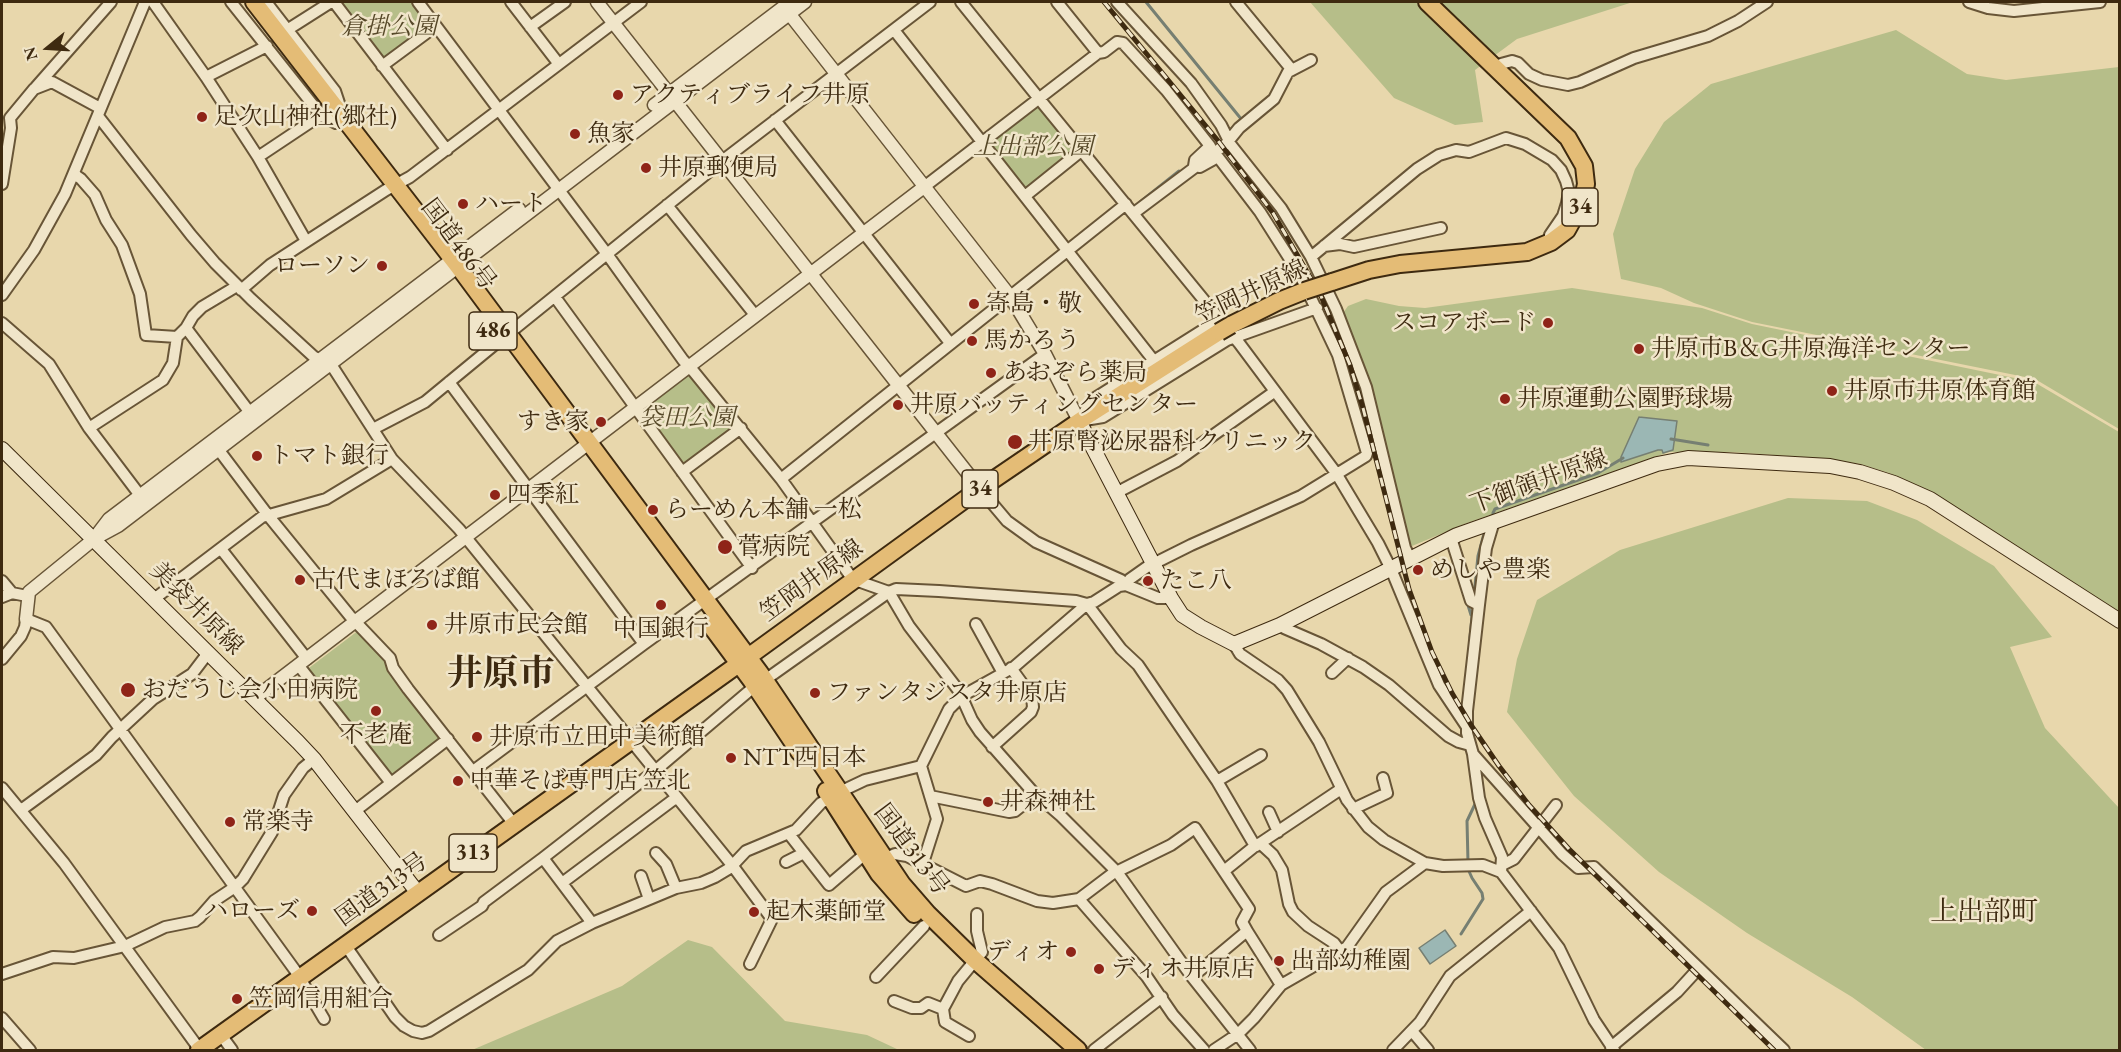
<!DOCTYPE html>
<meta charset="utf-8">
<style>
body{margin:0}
#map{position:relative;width:2121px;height:1052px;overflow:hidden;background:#e8d7ac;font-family:"EB Garamond",serif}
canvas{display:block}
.frame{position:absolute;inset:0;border:3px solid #3e2a10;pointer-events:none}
.north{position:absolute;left:18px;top:18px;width:60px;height:60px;-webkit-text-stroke:4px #f0e5c9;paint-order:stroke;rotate:252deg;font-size:16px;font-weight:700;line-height:24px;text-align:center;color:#3e2a10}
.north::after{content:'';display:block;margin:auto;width:21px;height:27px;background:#3e2a10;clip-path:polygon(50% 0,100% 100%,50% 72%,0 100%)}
</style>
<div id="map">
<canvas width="2121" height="1052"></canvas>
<div class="frame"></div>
<div class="north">N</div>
</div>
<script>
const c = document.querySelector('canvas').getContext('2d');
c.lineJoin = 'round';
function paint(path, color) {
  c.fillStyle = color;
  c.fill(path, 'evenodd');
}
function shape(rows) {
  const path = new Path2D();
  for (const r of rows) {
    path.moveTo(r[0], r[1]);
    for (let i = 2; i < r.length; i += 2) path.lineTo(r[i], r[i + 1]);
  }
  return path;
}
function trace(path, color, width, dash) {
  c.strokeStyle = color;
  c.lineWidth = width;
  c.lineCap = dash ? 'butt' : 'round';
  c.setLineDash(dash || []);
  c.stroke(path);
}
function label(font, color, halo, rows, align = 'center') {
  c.font = font + ' "EB Garamond","Noto Serif JP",serif';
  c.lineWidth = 5;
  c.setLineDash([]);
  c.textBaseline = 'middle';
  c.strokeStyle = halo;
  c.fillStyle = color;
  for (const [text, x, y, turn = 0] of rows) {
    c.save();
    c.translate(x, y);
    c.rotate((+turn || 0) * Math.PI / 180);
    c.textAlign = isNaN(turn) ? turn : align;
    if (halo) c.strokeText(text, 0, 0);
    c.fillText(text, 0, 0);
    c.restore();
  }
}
paint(shape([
 [342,2,413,2,429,24,429,26,383,61,341,6],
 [1310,2,1633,2,1517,39,1475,70,1483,122,1455,125,1394,98],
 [1896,30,1967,74,2006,80,2119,67,2119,429,2035,379,1752,322,1694,303,1661,288,1621,279,1613,234,1635,169,1664,122,1711,84],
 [1036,107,1041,108,1074,150,1028,190,1024,189,990,147,992,141],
 [1572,288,1702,308,1752,324,2034,382,2119,432,2119,615,1935,495,1889,473,1860,464,1830,459,1732,452,1669,452,1467,523,1412,546,1409,544,1401,519,1403,516,1374,397,1342,316,1343,313,1348,306,1366,299,1399,306,1425,308],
 [691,373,734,430,684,467,643,411,646,406],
 [1788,498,1867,501,1917,520,1994,566,2052,637,2010,647,2045,728,2119,808,2119,1050,1926,1050,1852,997,1747,933,1659,872,1574,796,1507,712,1517,659,1537,600,1620,550],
 [359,630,375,644,441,739,392,778,305,671],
 [688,940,712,947,785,1021,867,1035,899,1050,472,1050,622,986]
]), '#b6be89');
const water = shape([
 [1639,417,1677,421,1673,450,1663,453,1662,450,1658,450,1621,462,1621,457,1639,417],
 [1445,930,1456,946,1430,964,1419,948,1445,930]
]);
paint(water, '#9bb7b4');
trace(water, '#767f72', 1.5);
trace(shape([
 [1146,2,1242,120],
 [1140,202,1179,171],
 [1671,439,1708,445],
 [1493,513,1495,509,1598,473,1623,458],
 [1474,596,1478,556,1485,530],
 [1467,602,1471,615],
 [1470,638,1473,606],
 [1462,730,1463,740],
 [1468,862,1467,821,1476,802],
 [1461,934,1483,899,1482,893,1472,878,1468,869],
 [1427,1021,1439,1001]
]), '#767f72', 3);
const minor = shape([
 [153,2,206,77,258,157,306,241],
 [231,2,321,115,336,123],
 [266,2,335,91,340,106],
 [334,2,447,150],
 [418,2,607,254,683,360,694,372,781,479,849,574,855,580,889,592,896,589,939,591,1076,601,1087,604,1094,602,1119,586,1126,585,1158,598,1171,598],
 [511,2,558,63],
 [961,2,1045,106,1239,343,1336,473,1378,543,1391,569,1439,685,1467,727],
 [1057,2,1098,53],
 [1117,2,1191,83,1221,125,1231,145,1281,208,1311,257,1336,309,1366,387,1405,548,1410,558],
 [1236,2,1292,70],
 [1969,2,1988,8,2014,11,2100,2],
 [530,27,565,2],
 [287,30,331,2],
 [894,30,1154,361],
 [382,66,436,26],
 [1496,69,1501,64,1512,61,1518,63,1529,74,1542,80,1568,85,1580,82,1634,58,1708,36,1738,21,1767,2],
 [206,77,267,46],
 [36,87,111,2],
 [98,116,191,235,215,263,251,299,313,356,334,369,392,459,459,529,732,865,772,919,750,964],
 [775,120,950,343],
 [258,157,321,115],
 [74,174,81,179,95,195,106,220,122,245,140,294,146,335,177,337],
 [2,184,11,128,10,118,34,89,52,82,100,108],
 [924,187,1098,53,1104,52,1117,42,1123,43,1166,90,1210,146,1195,160,1194,166,1200,167,1218,157,1260,212,1300,275,1338,355,1367,453,1366,456,1301,496,1191,545,1147,567,1130,579,1126,585,1121,580,1036,542,1007,521,980,489],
 [1025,196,1081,151],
 [667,205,755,315],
 [1134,213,1226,144,1239,128,1274,99,1288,72,1311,60],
 [1324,246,1340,244,1354,247,1441,228],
 [1311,257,1417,169,1439,155,1456,150,1469,152,1506,138,1525,144,1552,160,1561,170,1566,181,1569,192,1567,203,1563,216,1550,235,1551,242],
 [241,290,270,265,386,190,410,177,641,2],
 [2,295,34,250,65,194,145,2],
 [555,297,752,568],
 [2,323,49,364,89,428],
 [186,328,254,418],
 [508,334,722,161,930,2],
 [449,382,644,644],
 [1082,416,1092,400,1219,320],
 [1085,420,1103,417,1227,340,1317,308],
 [373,429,425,402,499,341],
 [218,449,267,514,350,616,390,658,393,668,408,689,514,824],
 [682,472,741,428],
 [781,479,1126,204],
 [1116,493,1177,461,1274,392],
 [145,502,89,428,163,380,173,363,177,337,186,328,193,316,202,307,237,286],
 [1451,538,1471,601,1479,605,1467,711,1467,733,1473,754,1479,798,1485,818,1502,857,1501,872],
 [221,549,307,659],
 [2,581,12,593],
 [2,597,12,593,27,596],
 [154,599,262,517,326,499,392,459],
 [1479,605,1486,548,1494,521],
 [976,624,1003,673],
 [1280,625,1284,628,1321,644,1363,667,1389,685,1448,736,1459,742,1470,745],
 [1234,644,1240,654,1278,680,1287,690,1319,742,1347,800,1368,827,1384,840,1425,863,1443,866,1483,865,1501,872,1559,948,1594,1020,1614,1050],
 [2,659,21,636,25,627,26,619,46,627,297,973,324,1019],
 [299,666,391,783],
 [1332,673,1348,658],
 [765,680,889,592,909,626,959,691,972,720,980,732,1032,791,1061,816,1117,872,1192,977,1250,1050],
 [992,747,1031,712,1033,707,1032,697,1011,668],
 [1473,754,1562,854,1578,868,1594,867,1699,968],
 [921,766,937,819,923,863],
 [473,771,644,644,1045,354],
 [1217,781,1261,755],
 [2,788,64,863,200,1050],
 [930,796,1009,812,1015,811,1020,807,1032,791],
 [1353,809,1387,793,1383,778],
 [21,810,96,755,112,737,153,699,192,674,208,653],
 [355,811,448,739],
 [1269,812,1278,832],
 [789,834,829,885,865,854],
 [1260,843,1273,855,1282,870,1289,904,1293,912,1308,926,1334,943,1340,951],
 [1256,846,1341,789],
 [656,853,666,864,676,888],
 [543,858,592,923],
 [883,859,895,854,907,856,966,886,980,881,992,884,1037,901,1053,903,1079,899,1112,874,1171,845,1195,828,1249,909,1242,922,1247,931,1192,977],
 [786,862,804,853],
 [1502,865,1514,859,1556,805],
 [641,876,649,899],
 [562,883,677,797],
 [1079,899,1147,977,1173,1015,1204,1050],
 [1247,931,1281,985],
 [439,935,482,906,484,902,543,858,656,770,755,686],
 [346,946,395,1017,404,1026,413,1031,422,1033,429,1031,528,970,557,941,592,923,676,888,701,883,715,877,730,868,746,851,796,830,821,803,846,789,865,780,921,766,949,709,962,696,1014,667,1087,604,1121,649,1138,665,1217,781,1255,846,1224,871],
 [2,974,53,957,74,958,125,946,165,927,195,921,200,917,214,901,235,887,243,879,272,832,284,795,303,768,314,759],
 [876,977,924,926],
 [894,1001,912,1008,921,1008,928,1003,943,1009],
 [2,1018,30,1050],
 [1412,1031,1428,1050],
 [221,1035,232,1050],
 [969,1036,945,1022,943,1009,958,981,982,952,977,931,977,914],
 [1611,1047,1677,992,1699,968,1784,1050],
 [1094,1050,1162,997],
 [1214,1050,1238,1034,1254,1018,1281,985,1347,947,1386,892,1425,863],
 [1393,1050,1420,1022,1450,976,1531,911]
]);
const tertiary = shape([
 [597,2,980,489],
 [784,7,1010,296,1045,354,1079,421],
 [654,105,790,2],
 [96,536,109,519,519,209],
 [26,619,29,592,94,539,118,526,805,2],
 [255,698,924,187]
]);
const secondary = shape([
 [1079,421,1171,598,1182,615,1201,627,1234,644,1280,625,1457,535,1657,464,1688,458,1830,466,1860,472,1894,483,1930,499,2120,621],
 [2,449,298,742,314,759,418,893]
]);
const primary = shape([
 [1332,282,1369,270,1400,264,1527,252,1551,242,1567,230,1582,203,1586,184,1584,166,1568,138,1427,2],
 [1231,325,1279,301,1304,291],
 [748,657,971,495,1090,414,1219,332]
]);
const trunk = shape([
 [254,2,458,266,760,673,902,884,928,914,976,961,1078,1050],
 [711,626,751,680,800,753],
 [826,791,879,874,914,914],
 [199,1050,747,658]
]);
trace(minor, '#685537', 14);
trace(tertiary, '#685537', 15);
trace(secondary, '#3e2a10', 16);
trace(primary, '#3e2a10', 20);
trace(trunk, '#3e2a10', 20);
trace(minor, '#f0e5c9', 10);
trace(tertiary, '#f0e5c9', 12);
trace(secondary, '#f0e5c9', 14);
trace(primary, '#e4bc76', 16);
trace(trunk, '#e4bc76', 16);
const rail = shape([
 [1104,2,1219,142,1273,213,1321,296,1350,365,1363,408,1409,589,1432,652,1452,693,1471,725,1499,766,1529,805,1569,849,1774,1050]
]);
trace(rail, '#3e2a10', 5);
trace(rail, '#f0e5c9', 3, [9]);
const primaryBridge = shape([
 [1304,291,1332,282],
 [1219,332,1231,325]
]);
trace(primaryBridge, '#3e2a10', 20, []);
trace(primaryBridge, '#e4bc76', 16);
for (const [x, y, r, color] of [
 [618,95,6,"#8f2418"],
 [202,117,6,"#8f2418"],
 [575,134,6,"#8f2418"],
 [646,168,6,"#8f2418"],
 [463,204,6,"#8f2418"],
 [382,266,6,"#8f2418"],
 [974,304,6,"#8f2418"],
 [1548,323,6,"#8f2418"],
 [972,341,6,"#8f2418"],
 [1639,349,6,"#8f2418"],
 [991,373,6,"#8f2418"],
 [1832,391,6,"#8f2418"],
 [1505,399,6,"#8f2418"],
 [898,405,6,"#8f2418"],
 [601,422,6,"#8f2418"],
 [1015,442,8,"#8f2418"],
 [257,456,6,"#8f2418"],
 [495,495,6,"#8f2418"],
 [653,510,6,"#8f2418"],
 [725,547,8,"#8f2418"],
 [1418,570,6,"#8f2418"],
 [300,580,6,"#8f2418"],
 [1148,581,6,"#8f2418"],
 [661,605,6,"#8f2418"],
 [432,625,6,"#8f2418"],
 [128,690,8,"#8f2418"],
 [815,693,6,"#8f2418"],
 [376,711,6,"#8f2418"],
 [477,737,6,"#8f2418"],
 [731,758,6,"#8f2418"],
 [458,781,6,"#8f2418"],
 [988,802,6,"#8f2418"],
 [230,822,6,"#8f2418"],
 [312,911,6,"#8f2418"],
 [754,912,6,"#8f2418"],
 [1071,952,6,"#8f2418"],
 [1279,961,6,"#8f2418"],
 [1099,969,6,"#8f2418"],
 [237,999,6,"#8f2418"]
]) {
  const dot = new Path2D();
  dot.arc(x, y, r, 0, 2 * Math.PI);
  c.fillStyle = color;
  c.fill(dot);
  trace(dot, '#f0e5c9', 2);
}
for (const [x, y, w] of [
 [1580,207,36],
 [493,331,48],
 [980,489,36],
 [473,853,48]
]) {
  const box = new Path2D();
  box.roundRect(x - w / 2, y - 19, w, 38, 4.5);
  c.fillStyle = '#f0e5c9';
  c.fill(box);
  trace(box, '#3e2a10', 1.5);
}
label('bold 22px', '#3e2a10', null, [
 ["34",1580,207],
 ["486",493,331],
 ["34",980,489],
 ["313",473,853]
]);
label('italic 24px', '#564828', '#f0e5c9', [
 ["倉掛公園",389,27],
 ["上出部公園",1033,147],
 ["袋田公園",687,418]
]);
label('24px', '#3e2a10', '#f0e5c9', [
 ["アクティブライフ井原",630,95],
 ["足次山神社(郷社)",214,117],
 ["魚家",587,134],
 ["井原郵便局",658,168],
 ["ハート",475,204],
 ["ローソン",370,266,"right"],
 ["寄島・敬",986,304],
 ["スコアボード",1536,323,"right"],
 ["馬かろう",984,341],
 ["井原市B＆G井原海洋センター",1651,349],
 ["あおぞら薬局",1003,373],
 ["井原市井原体育館",1844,391],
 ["井原運動公園野球場",1517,399],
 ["井原バッティングセンター",910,405],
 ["すき家",589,422,"right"],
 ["井原腎泌尿器科クリニック",1028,442],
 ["トマト銀行",269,456],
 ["四季紅",507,495],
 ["らーめん本舗 一松",665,510],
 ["菅病院",738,547],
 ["めしや豊楽",1430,570],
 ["古代まほろば館",312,580],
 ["たこ八",1160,581],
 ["井原市民会館",444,625],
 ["中国銀行",661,629,"center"],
 ["おだうじ会小田病院",142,690],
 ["ファンタジスタ井原店",827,693],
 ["不老庵",376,735,"center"],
 ["井原市立田中美術館",489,737],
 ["NTT西日本",743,758],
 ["中華そば専門店 笠北",470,781],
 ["井森神社",1000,802],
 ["常楽寺",242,822],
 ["ハローズ",300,911,"right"],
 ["起木薬師堂",766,912],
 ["ディオ",1059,952,"right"],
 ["出部幼稚園",1291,961],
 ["ディオ井原店",1111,969],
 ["笠岡信用組合",249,999]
], 'left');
label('24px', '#3e2a10', '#f0e5c9', [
 ["国道486号",458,245,53],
 ["笠岡井原線",1251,293,-25],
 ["下御領井原線",1539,482,-20],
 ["笠岡井原線",812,581,-36],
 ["美袋井原線",196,609,45],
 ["国道313号",911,850,53],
 ["国道313号",382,890,-36]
]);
label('27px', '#3e2a10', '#f0e5c9', [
 ["上出部町",1984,913]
]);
label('bold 36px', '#3e2a10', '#f0e5c9', [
 ["井原市",501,675]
]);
</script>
